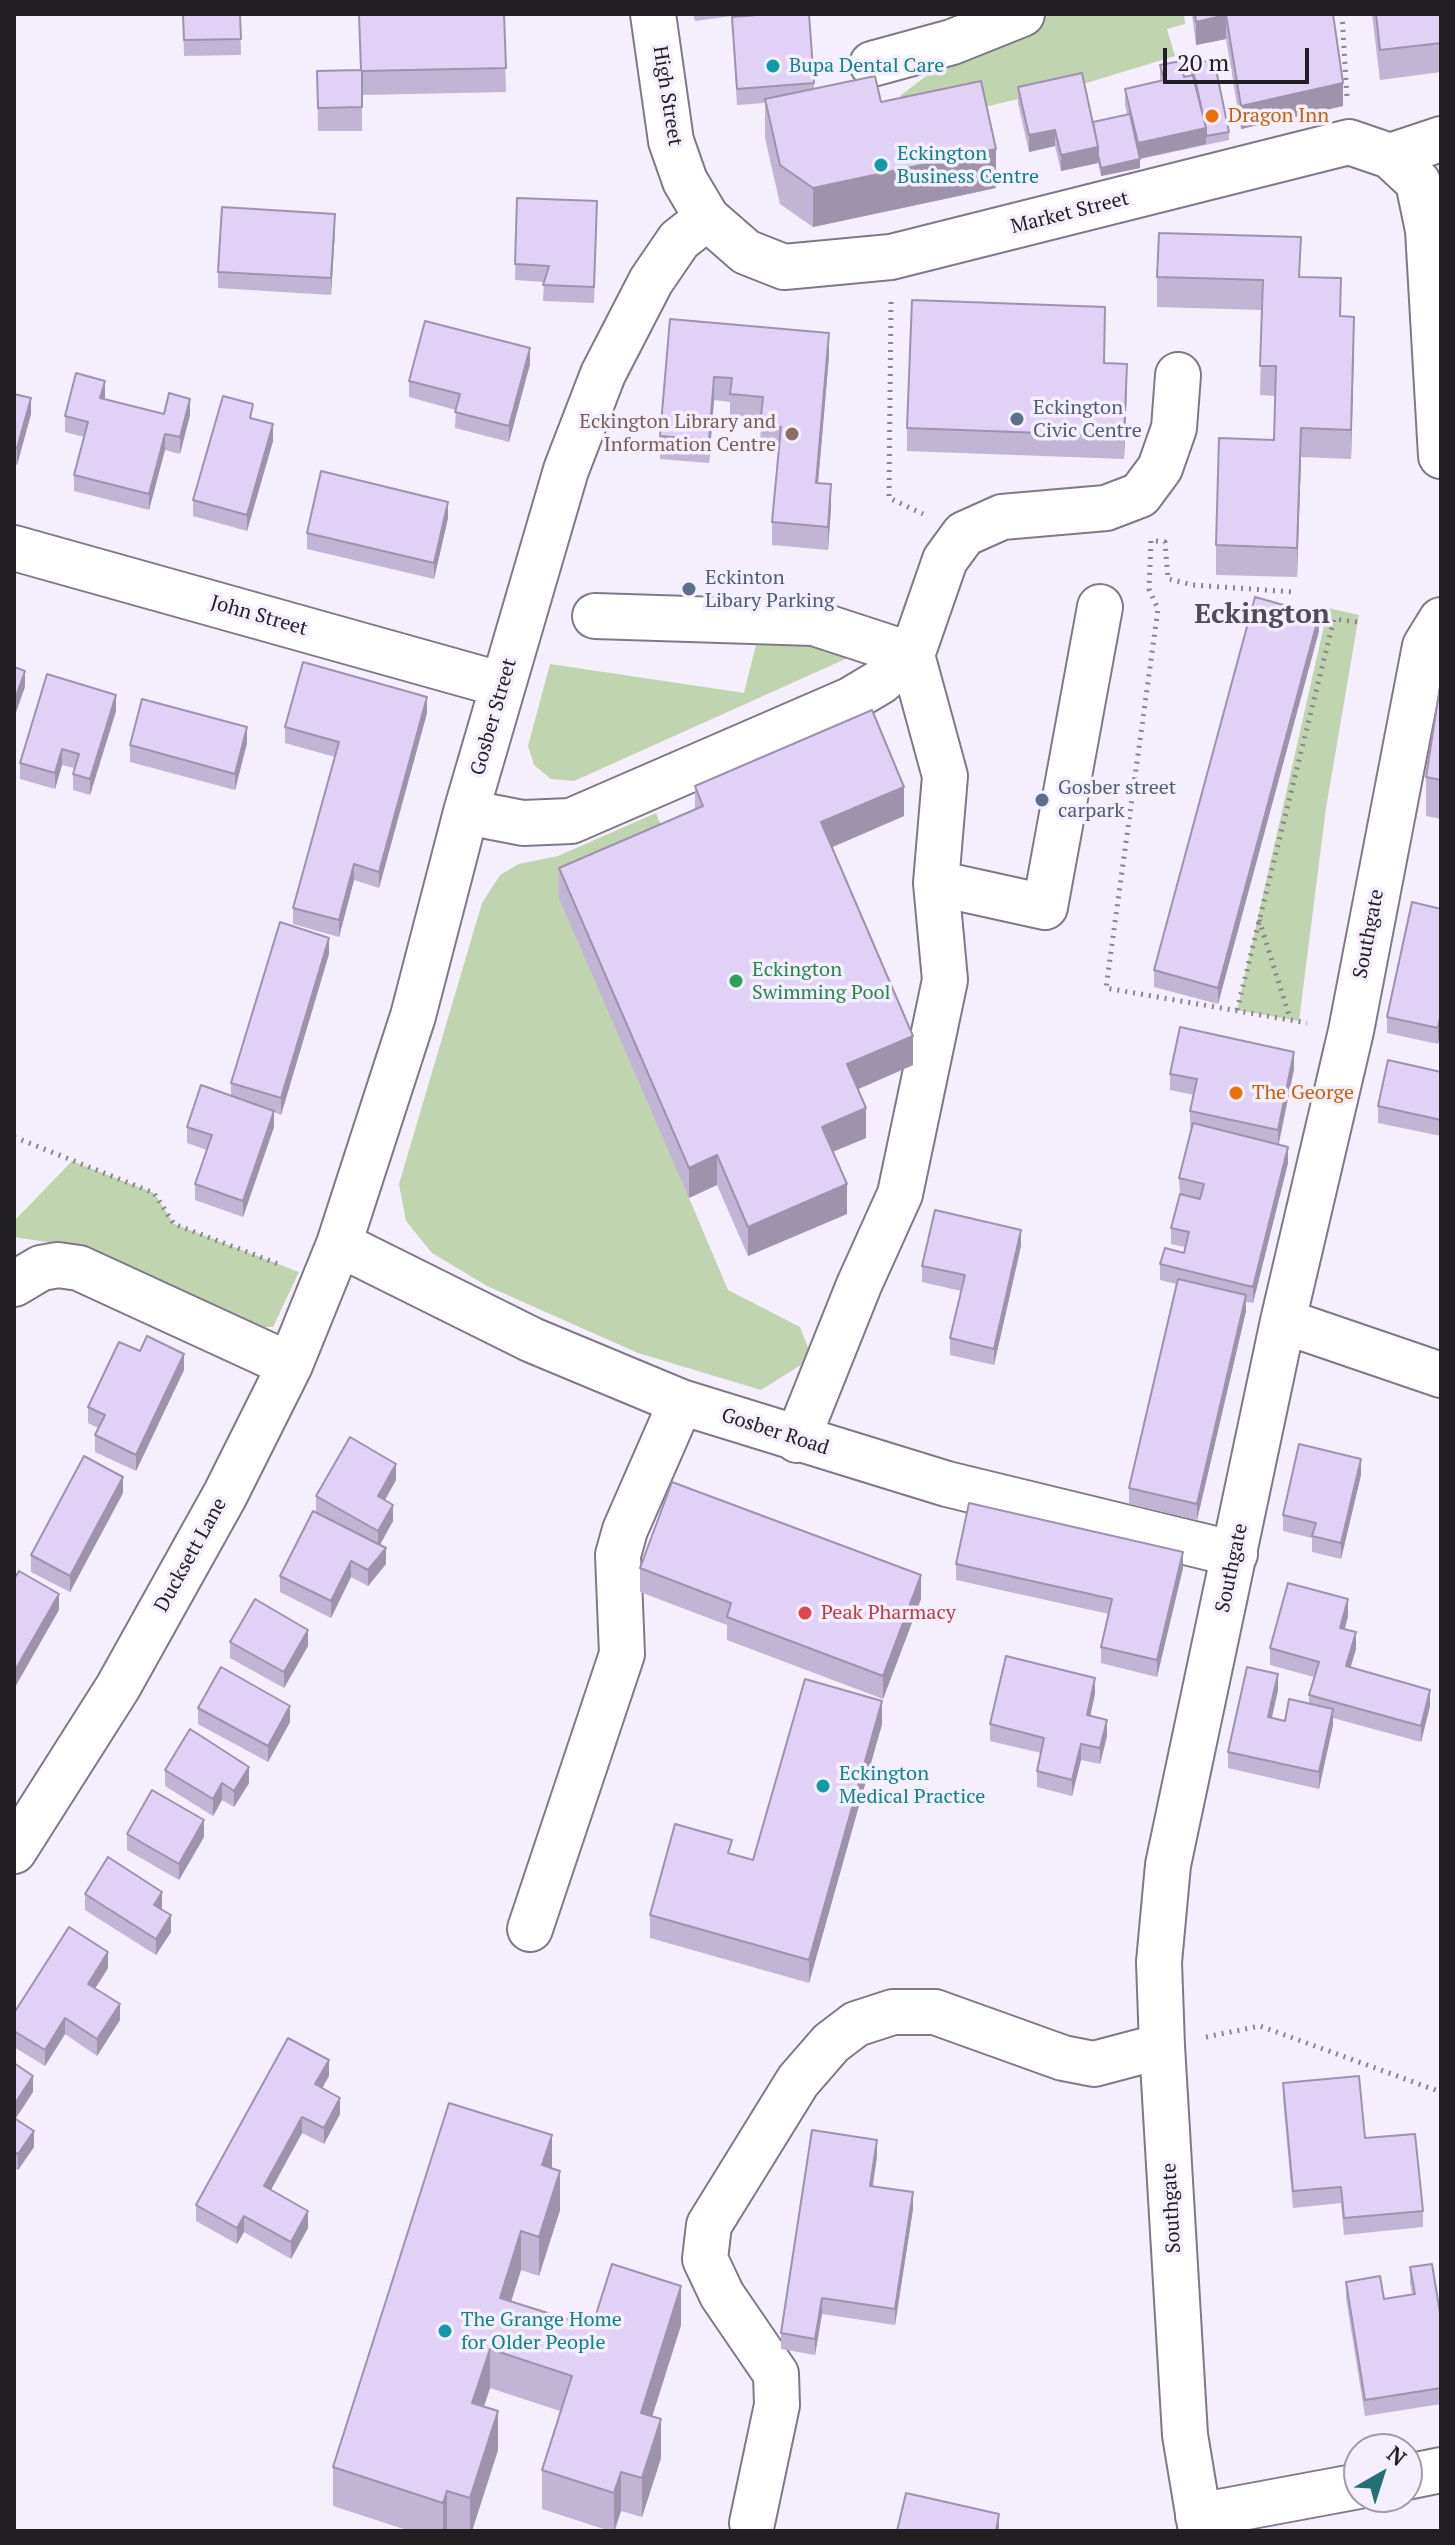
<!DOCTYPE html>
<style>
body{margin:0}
#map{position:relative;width:1455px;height:2545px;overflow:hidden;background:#f4eefd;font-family:"PT Serif",serif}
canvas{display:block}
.frame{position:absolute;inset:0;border:16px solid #211f24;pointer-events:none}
.north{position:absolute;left:1343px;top:2433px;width:80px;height:80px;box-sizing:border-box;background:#f4eefd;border:2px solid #a09ba6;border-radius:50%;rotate:39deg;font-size:22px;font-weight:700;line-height:32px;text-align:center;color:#211f24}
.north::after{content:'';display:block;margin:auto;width:28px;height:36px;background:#257075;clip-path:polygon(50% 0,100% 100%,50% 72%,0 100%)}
.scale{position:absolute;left:1163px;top:48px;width:146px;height:36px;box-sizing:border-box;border:4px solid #211f24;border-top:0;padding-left:10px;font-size:24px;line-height:28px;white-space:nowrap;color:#211f24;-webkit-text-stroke:6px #f4eefd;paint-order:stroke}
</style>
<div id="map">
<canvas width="1455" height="2545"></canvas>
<div class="frame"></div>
<div class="north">N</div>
<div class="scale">20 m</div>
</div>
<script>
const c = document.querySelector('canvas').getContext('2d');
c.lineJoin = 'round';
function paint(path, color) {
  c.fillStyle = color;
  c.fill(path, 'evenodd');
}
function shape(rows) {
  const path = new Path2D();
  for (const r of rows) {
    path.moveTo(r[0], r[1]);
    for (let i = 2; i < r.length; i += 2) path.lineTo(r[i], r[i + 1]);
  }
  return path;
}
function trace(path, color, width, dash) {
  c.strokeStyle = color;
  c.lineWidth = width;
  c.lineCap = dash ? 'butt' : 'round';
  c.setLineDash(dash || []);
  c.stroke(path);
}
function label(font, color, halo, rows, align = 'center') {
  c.font = font + ' "PT Serif",serif';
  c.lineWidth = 7;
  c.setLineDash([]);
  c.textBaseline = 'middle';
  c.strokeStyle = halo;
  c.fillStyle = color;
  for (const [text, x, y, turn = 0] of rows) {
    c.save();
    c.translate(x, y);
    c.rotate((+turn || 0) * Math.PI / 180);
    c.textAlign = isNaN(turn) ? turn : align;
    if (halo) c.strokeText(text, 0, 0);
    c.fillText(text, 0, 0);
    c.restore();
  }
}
paint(shape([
 [997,14,1184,14,1185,24,1167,29,1175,56,1080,85,905,125,900,96,943,63],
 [1328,608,1359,615,1326,808,1299,1021,1237,1010],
 [760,629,861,652,574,781,551,779,534,765,528,746,550,664,744,693],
 [656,813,671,850,689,1198,728,1290,800,1327,812,1358,761,1390,638,1353,487,1286,432,1253,406,1221,399,1184,482,903,500,875,519,864,558,856],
 [72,1161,154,1193,174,1224,299,1272,273,1327,255,1327,97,1259,53,1243,14,1237,14,1221]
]), '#c0d4af');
const minor = shape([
 [653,14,671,141,685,181,707,218,746,252,784,267,891,257,1349,142,1390,156,1441,139],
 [872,64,952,42,1022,14],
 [1390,156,1418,182,1428,230,1441,456],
 [14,548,503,685],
 [595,616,814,623,912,655],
 [466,812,523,823,571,821,850,700,880,682,912,655,945,560,964,534,1002,517,1106,508,1140,495,1160,468,1174,428,1178,375],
 [936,883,1045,907,1100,607],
 [339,1244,532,1340,681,1402,947,1484,1235,1554],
 [14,1284,41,1268,58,1265,79,1268,290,1365],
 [1283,1321,1441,1375],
 [797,1440,859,1285,900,1194,945,980,936,883,945,776,912,655],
 [14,1851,118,1687,225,1495,290,1365,339,1244,413,1016,466,812,566,470,603,374,651,281,679,240,707,218],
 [530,1929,622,1654,618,1555,625,1530,681,1402],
 [1407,2477,1441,2470],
 [1198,2516,1359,2486],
 [752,2523,777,2405,776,2374,722,2295,705,2259,709,2225,798,2081,831,2043,856,2024,893,2012,935,2012,1063,2058,1094,2064,1162,2046],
 [1201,2531,1185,2435,1162,2046,1159,1962,1168,1865,1283,1321,1351,1031,1425,646,1441,620]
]);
trace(minor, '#7f7987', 48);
trace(shape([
 [1342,14,1347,98],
 [891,302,889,498,923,514],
 [1151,541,1149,589,1158,609,1106,988,1307,1023],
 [1156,541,1165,542,1168,579,1193,585,1294,592],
 [1259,920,1290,1018],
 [1237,1010,1334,619,1358,622],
 [14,1137,154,1193,174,1224,281,1265],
 [1206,2037,1260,2026,1441,2092]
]), '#88848e', 5, [2, 6]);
trace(minor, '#fff', 44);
paint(shape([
 [183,14,240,14,241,55,184,56],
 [504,14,506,92,362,95,362,131,318,131,317,71,360,70],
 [693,14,747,14,695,21],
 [1192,14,1333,14,1343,106,1241,129,1226,39,1196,45],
 [1372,14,1441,14,1441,72,1380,80],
 [732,17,814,83,814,89,881,102,996,188,813,227,780,204,765,138,765,103,737,105],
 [1190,64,1229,132,1229,140,1140,159,1140,168,1101,176,1098,163,1061,171,1055,146,1029,152,1018,103,1018,87,1093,122,1127,114,1125,105,1125,89,1160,81,1160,65,1184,77,1191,76],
 [517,198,597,217,594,303,543,301,544,282,515,280],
 [335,230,331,295,218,288,218,272],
 [1157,277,1301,277,1341,316,1354,346,1351,459,1301,457,1297,577,1216,575,1216,545,1274,440,1275,396,1260,395,1262,310,1157,307],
 [670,319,829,356,818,483,831,508,828,550,772,545,772,522,779,451,760,449,761,420,730,417,730,402,714,400,709,463,660,459,660,436],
 [1105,330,1104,363,1127,387,1124,459,907,451,907,428],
 [530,364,509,442,455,428,456,410,409,397,409,381],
 [14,394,31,414,17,465,14,464],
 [105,397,104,399,164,414,190,415,180,454,165,450,149,510,74,491,74,475,84,437,65,432,65,416],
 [253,419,273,441,247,531,193,516,193,500],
 [448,518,434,579,307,549,307,533],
 [1319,631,1218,1004,1154,987,1154,970],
 [1441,680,1441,819,1426,816,1426,777],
 [116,711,90,795,73,790,73,774,74,768,62,765,55,789,20,779,20,763],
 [427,713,379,888,354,880,339,937,293,924,293,908,335,757,285,743,285,727],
 [247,743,235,790,130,762,130,745],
 [695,786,904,816,832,847,913,1065,858,1089,866,1138,833,1152,847,1214,748,1256,717,1185,689,1198,559,898,559,868,695,809],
 [1441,849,1441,875,1439,875,1439,859],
 [1441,909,1441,1028,1438,1044,1387,1033,1387,1017],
 [329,954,281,1115,274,1112,274,1127,243,1217,195,1200,195,1184,207,1150,187,1143,187,1127,231,1096,231,1083],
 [1294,1069,1279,1144,1288,1163,1253,1303,1246,1302,1246,1311,1197,1520,1129,1504,1129,1488,1176,1284,1160,1280,1160,1264,1184,1253,1185,1247,1171,1244,1171,1228,1180,1194,1179,1178,1192,1128,1190,1127,1190,1111,1194,1095,1170,1090,1170,1074],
 [1441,1072,1441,1136,1378,1123,1378,1106],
 [1021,1246,994,1365,950,1355,950,1338,961,1291,922,1282,922,1266],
 [184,1370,136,1471,95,1452,95,1435,98,1428,88,1423,88,1407],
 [1361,1475,1341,1559,1312,1552,1312,1538,1283,1531,1283,1515],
 [396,1480,385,1500,393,1521,380,1545,386,1564,368,1586,351,1577,331,1618,280,1592,280,1576,326,1518,316,1512,316,1496],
 [123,1493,70,1592,31,1572,31,1555],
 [956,1564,1183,1568,1157,1677,1101,1663,1101,1647,1109,1614,956,1580],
 [640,1568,921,1599,883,1699,727,1640,727,1625,640,1592],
 [1348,1616,1345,1630,1356,1649,1350,1667,1430,1706,1421,1742,1333,1718,1333,1725,1319,1789,1228,1768,1228,1752,1278,1690,1272,1718,1285,1721,1309,1704,1309,1695,1314,1677,1270,1665,1270,1648],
 [230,1642,308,1646,284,1688,230,1658],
 [1095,1694,1090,1715,1107,1736,1100,1764,1081,1760,1072,1796,1037,1787,1037,1771,1041,1753,990,1741,990,1724],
 [198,1708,290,1722,268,1762,198,1724],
 [882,1724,809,1983,650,1938,650,1915,732,1854,753,1860],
 [165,1770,249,1783,234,1807,222,1800,213,1816,165,1786],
 [127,1834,204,1837,179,1880,127,1850],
 [85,1894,162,1908,161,1910,171,1932,156,1955,85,1910],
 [108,1968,95,1988,120,2020,97,2056,65,2034,45,2066,14,2047,14,2013],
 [14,2063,33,2092,15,2119,34,2147,18,2170,14,2168],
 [329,2076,322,2088,340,2114,324,2144,302,2133,270,2190,308,2228,291,2259,244,2232,237,2244,196,2221,196,2205],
 [1283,2083,1365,2138,1423,2211,1423,2227,1344,2235,1341,2203,1293,2208,1283,2099],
 [877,2156,873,2186,913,2209,895,2325,822,2314,815,2355,781,2349,781,2333],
 [552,2168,560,2210,539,2276,521,2270,511,2301,592,2327,681,2325,652,2416,661,2458,642,2517,621,2511,615,2531,610,2531,542,2509,542,2470,560,2411,490,2388,484,2406,498,2450,472,2531,410,2531,333,2506,333,2467],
 [1410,2267,1441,2319,1441,2404,1365,2416,1346,2298,1346,2282,1384,2299,1412,2294,1410,2283]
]), '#c2b4d4');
paint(shape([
 [1226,15,1226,39,1196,45,1196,22],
 [1343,83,1343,106,1241,129,1241,106],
 [1206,128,1206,144,1138,159,1138,143],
 [1055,130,1055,146,1029,152,1029,135],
 [1098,147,1098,163,1061,171,1061,155],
 [996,149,996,188,813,227,813,188],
 [1140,159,1140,168,1101,176,1101,168],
 [335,214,335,230,331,295,331,278],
 [1354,317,1354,346,1351,459,1351,430],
 [829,333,829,356,816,506,816,483],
 [530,348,530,364,509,442,509,426],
 [1127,364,1127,387,1124,459,1124,436],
 [714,377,714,400,709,463,709,440],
 [105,381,105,397,100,414,100,398],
 [31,398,31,414,17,465,17,448],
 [190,399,190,415,180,454,180,437],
 [273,424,273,441,247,531,247,515],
 [1301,428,1301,457,1297,577,1297,548],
 [165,434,165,450,149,510,149,494],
 [831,484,831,508,828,550,828,527],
 [448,502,448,518,434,579,434,563],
 [1319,615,1319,631,1218,1004,1218,988],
 [25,671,25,687,14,718,14,702],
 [116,695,116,711,90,795,90,779],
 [427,697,427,713,379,888,379,872],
 [247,727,247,743,235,790,235,774],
 [62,749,62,765,55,789,55,773],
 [904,787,904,816,821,852,821,822],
 [354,864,354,880,339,937,339,920],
 [329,938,329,954,281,1115,281,1098],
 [1441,1012,1441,1028,1438,1044,1438,1028],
 [913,1036,913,1065,847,1094,847,1064],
 [1294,1052,1294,1069,1278,1146,1278,1130],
 [866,1108,866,1138,822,1156,822,1127],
 [274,1111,274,1127,243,1217,243,1201],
 [1288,1147,1288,1163,1253,1303,1253,1287],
 [717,1155,717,1185,689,1198,689,1168],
 [847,1184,847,1214,748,1256,748,1227],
 [1021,1230,1021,1246,994,1365,994,1349],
 [1246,1295,1246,1311,1197,1520,1197,1504],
 [184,1354,184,1370,136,1471,136,1455],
 [1361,1459,1361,1475,1341,1559,1341,1543],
 [396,1464,396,1480,378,1512,378,1496],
 [123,1477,123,1493,70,1592,70,1576],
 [393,1505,393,1521,378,1548,378,1531],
 [386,1548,386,1564,368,1586,368,1570],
 [1183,1552,1183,1568,1157,1677,1157,1660],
 [351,1561,351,1577,331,1618,331,1601],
 [921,1575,921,1599,883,1699,883,1676],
 [59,1594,59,1610,14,1689,14,1672],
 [1348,1599,1348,1616,1340,1645,1340,1628],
 [308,1630,308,1646,284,1688,284,1672],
 [1356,1632,1356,1649,1346,1683,1346,1666],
 [1278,1674,1278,1690,1268,1733,1268,1717],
 [1095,1678,1095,1694,1087,1731,1087,1715],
 [1430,1690,1430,1706,1421,1742,1421,1726],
 [882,1701,882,1724,809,1983,809,1960],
 [290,1706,290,1722,268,1762,268,1746],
 [1333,1709,1333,1725,1319,1789,1319,1772],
 [1107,1720,1107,1736,1100,1764,1100,1748],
 [1081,1744,1081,1760,1072,1796,1072,1780],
 [249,1767,249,1783,234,1807,234,1791],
 [222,1783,222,1800,213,1816,213,1799],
 [204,1820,204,1837,179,1880,179,1864],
 [162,1892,162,1908,154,1921,154,1905],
 [171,1915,171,1932,156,1955,156,1939],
 [108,1952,108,1968,88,2000,88,1984],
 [120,2004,120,2020,97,2056,97,2039],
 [65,2018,65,2034,45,2066,45,2050],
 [329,2060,329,2076,315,2101,315,2084],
 [33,2076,33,2092,14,2121,14,2105],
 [340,2098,340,2114,324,2144,324,2128],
 [302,2117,302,2133,264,2203,264,2186],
 [34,2131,34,2147,18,2170,18,2154],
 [552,2135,552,2174,542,2165],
 [877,2140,877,2156,870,2202,870,2186],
 [560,2171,560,2210,539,2276,539,2237],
 [913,2192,913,2209,895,2325,895,2309],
 [308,2211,308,2228,291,2259,291,2242],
 [244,2216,244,2232,237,2244,237,2228],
 [521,2231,521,2270,500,2337,500,2298],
 [681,2286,681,2325,641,2452,641,2413],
 [822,2298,822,2314,815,2355,815,2339],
 [490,2349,490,2388,472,2442,472,2403],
 [498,2411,498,2450,472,2531,470,2531,470,2498],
 [661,2419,661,2458,642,2517,642,2478],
 [621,2472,621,2511,614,2531,614,2493],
 [447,2491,447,2530,443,2531,443,2503],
 [999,2514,999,2531,996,2531]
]), '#9e92ad');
const building = shape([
 [183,14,240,14,241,39,184,40,183,14],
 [359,14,504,14,506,68,362,71,362,107,318,108,317,71,361,70,359,14],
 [770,14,809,14,814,83,737,89,732,17,770,14],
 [1195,14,1333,14,1343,83,1241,106,1226,15,1196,22,1195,14],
 [1376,14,1441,14,1441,43,1380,50,1376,14],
 [1214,60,1229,132,1206,136,1206,128,1190,64,1214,60],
 [1181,61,1184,77,1194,75,1206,128,1138,143,1125,89,1164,80,1160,65,1181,61],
 [1082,73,1098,147,1061,155,1055,130,1029,135,1018,87,1082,73],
 [875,76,881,102,981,81,996,149,813,188,780,165,765,99,875,76],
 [1130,114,1140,159,1101,168,1098,155,1098,147,1093,122,1130,114],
 [517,198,597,201,594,287,543,285,549,266,515,264,517,198],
 [222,207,335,214,331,278,218,272,222,207],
 [1159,233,1301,237,1299,277,1341,278,1340,316,1354,317,1351,430,1301,428,1297,548,1216,545,1219,438,1274,440,1276,366,1260,366,1263,280,1157,277,1159,233],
 [912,300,1105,307,1104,363,1127,364,1124,436,907,428,912,300],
 [670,319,829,333,816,483,831,484,828,527,772,522,781,427,760,426,763,397,730,394,732,378,714,377,709,440,660,436,670,319],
 [425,321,530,348,509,426,455,412,460,394,409,381,425,321],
 [76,373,105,381,100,398,164,414,169,393,190,399,180,437,165,434,149,494,74,475,88,422,65,416,76,373],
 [14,394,31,398,17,448,14,448,14,394],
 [223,396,253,404,250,418,273,424,247,515,193,500,223,396],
 [321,471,448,502,434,563,307,533,321,471],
 [1255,597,1319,615,1218,988,1154,970,1255,597],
 [303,662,427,697,379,872,354,864,339,920,293,908,339,742,285,727,303,662],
 [14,667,25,671,14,702,14,667],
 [47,674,116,695,90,779,73,774,79,754,62,749,55,773,20,763,47,674],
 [1441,680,1441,780,1426,777,1441,680],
 [142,699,247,727,235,774,130,745,142,699],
 [872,710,904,787,821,822,913,1036,847,1064,866,1108,822,1127,847,1184,748,1227,717,1155,689,1168,559,868,703,806,695,786,872,710],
 [1412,902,1441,909,1441,1012,1438,1028,1387,1017,1412,902],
 [280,922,329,938,281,1098,231,1083,280,922],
 [1180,1027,1294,1052,1278,1130,1190,1111,1197,1079,1170,1074,1180,1027],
 [1388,1060,1441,1072,1441,1120,1378,1106,1388,1060],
 [201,1085,274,1111,243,1201,195,1184,212,1135,187,1127,201,1085],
 [1193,1123,1288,1147,1253,1287,1160,1264,1165,1248,1184,1253,1189,1232,1171,1228,1180,1194,1200,1199,1204,1184,1179,1178,1193,1123],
 [935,1210,1021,1230,994,1349,950,1338,965,1275,922,1266,935,1210],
 [1178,1279,1246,1295,1197,1504,1129,1488,1178,1279],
 [147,1336,184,1354,136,1455,95,1435,105,1415,88,1407,119,1342,140,1351,147,1336],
 [350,1437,396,1464,378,1496,393,1505,378,1531,316,1496,350,1437],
 [1299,1444,1361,1459,1341,1543,1312,1536,1316,1523,1283,1515,1299,1444],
 [84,1456,123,1477,70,1576,31,1555,84,1456],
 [672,1482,921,1575,883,1676,727,1617,731,1603,640,1568,672,1482],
 [969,1503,1183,1552,1157,1660,1101,1647,1112,1599,956,1564,969,1503],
 [313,1511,386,1548,368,1570,351,1561,331,1601,280,1576,313,1511],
 [19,1571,59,1594,14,1672,14,1579,19,1571],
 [1288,1583,1348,1599,1340,1628,1356,1632,1346,1666,1430,1690,1421,1726,1309,1695,1319,1662,1270,1648,1288,1583],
 [255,1599,308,1630,284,1672,230,1642,255,1599],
 [1006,1656,1095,1678,1087,1715,1107,1720,1100,1748,1081,1744,1072,1780,1037,1771,1044,1738,990,1724,1006,1656],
 [221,1667,290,1706,268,1746,198,1708,221,1667],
 [1247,1667,1278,1674,1268,1717,1285,1721,1289,1699,1333,1709,1319,1772,1228,1752,1247,1667],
 [805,1679,882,1701,809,1960,650,1915,675,1824,732,1840,728,1853,753,1860,805,1679],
 [190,1729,249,1767,234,1791,222,1783,213,1799,165,1770,190,1729],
 [152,1790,204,1820,179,1864,127,1834,152,1790],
 [108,1857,162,1892,154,1905,171,1915,156,1939,85,1894,108,1857],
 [69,1927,108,1952,88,1984,120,2004,97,2039,65,2018,45,2050,14,2031,14,2013,69,1927],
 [288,2038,329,2060,315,2084,340,2098,324,2128,302,2117,264,2186,308,2211,291,2242,244,2216,237,2228,196,2205,288,2038],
 [14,2063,33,2076,14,2105,14,2063],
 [1359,2076,1365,2138,1415,2134,1423,2211,1344,2218,1341,2187,1293,2191,1283,2083,1359,2076],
 [449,2103,552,2135,542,2165,560,2171,539,2237,521,2231,500,2298,592,2327,612,2264,681,2286,641,2413,661,2419,642,2478,621,2472,614,2493,542,2470,572,2376,490,2349,472,2403,498,2411,470,2498,447,2491,443,2503,333,2467,449,2103],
 [14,2118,34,2131,18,2154,14,2152,14,2118],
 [812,2130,877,2140,870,2186,913,2192,895,2309,822,2298,815,2339,781,2333,812,2130],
 [1432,2264,1441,2319,1441,2388,1365,2400,1346,2282,1380,2276,1384,2299,1415,2294,1410,2267,1432,2264],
 [906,2493,999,2514,996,2531,897,2531,906,2493]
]);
paint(building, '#e1d1f7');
trace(building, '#9e92ad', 2);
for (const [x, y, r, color] of [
 [773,66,8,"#0f9aa8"],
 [1212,116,8,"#e8710a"],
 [881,165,8,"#0f9aa8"],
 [1017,419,8,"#5c6f8a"],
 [792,434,8,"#8d6e63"],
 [689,589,8,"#5c6f8a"],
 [1042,800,8,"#5c6f8a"],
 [736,981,8,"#2e9e5b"],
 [1236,1093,8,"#e8710a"],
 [805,1613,8,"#e0444e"],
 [823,1786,8,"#0f9aa8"],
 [445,2331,8,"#0f9aa8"]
]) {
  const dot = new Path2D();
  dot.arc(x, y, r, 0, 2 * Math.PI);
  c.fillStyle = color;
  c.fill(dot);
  trace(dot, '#f4eefd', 3);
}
label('20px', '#0d838f', '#f4eefd', [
 ["Bupa Dental Care",789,66],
 ["Eckington",897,154],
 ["Business Centre",897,177],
 ["Eckington",839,1774],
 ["Medical Practice",839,1797],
 ["The Grange Home",461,2320],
 ["for Older People",461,2343]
], 'left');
label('20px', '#211f24', '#f4eefd', [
 ["High Street",667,96,81],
 ["Market Street",1070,213,-14],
 ["John Street",259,616,16],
 ["Gosber Street",494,717,-74],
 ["Southgate",1369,934,-79],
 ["Gosber Road",775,1432,18],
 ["Ducksett Lane",191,1555,-61],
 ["Southgate",1232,1568,-78],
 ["Southgate",1172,2208,-93]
]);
label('20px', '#c56008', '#f4eefd', [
 ["Dragon Inn",1228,116],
 ["The George",1252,1093]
], 'left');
label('20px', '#4e5e75', '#f4eefd', [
 ["Eckington",1033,408],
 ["Civic Centre",1033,431],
 ["Eckinton",705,578],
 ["Libary Parking",705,601],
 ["Gosber street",1058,788],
 ["carpark",1058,811]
], 'left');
label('20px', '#785e54', '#f4eefd', [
 ["Eckington Library and",776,422],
 ["Information Centre",776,445]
], 'right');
label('20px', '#27864d', '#f4eefd', [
 ["Eckington",752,970],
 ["Swimming Pool",752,993]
], 'left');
label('20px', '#be3a42', '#f4eefd', [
 ["Peak Pharmacy",821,1613]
], 'left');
label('bold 28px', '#504a57', '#f4eefd', [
 ["Eckington",1262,615]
]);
</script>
